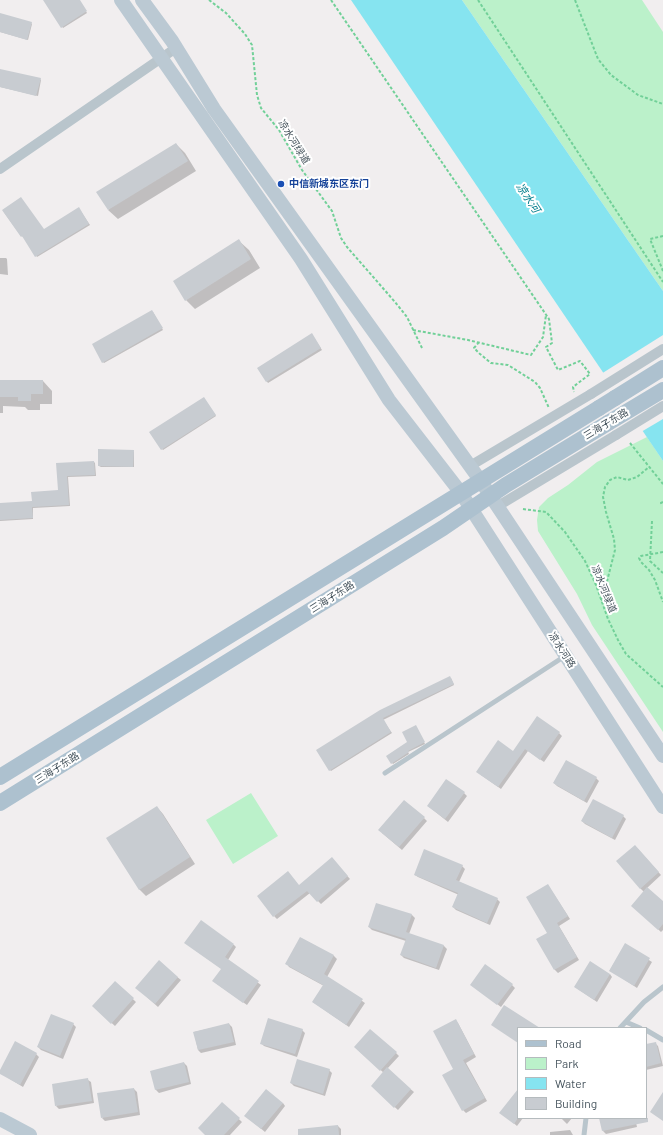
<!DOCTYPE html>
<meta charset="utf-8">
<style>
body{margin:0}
#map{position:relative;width:663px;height:1135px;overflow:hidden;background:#f1eeef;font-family:Barlow,sans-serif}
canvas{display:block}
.legend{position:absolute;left:517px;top:1027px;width:130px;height:92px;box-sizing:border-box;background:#fff;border:1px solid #b5bbbe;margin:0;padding:5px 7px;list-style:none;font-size:12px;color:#46545d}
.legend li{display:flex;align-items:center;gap:8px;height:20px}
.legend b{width:20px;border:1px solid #b5bbbe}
</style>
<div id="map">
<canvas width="663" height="1135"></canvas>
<ul class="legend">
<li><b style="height:5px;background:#adc1cf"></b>Road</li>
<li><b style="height:11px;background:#bbf1ca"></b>Park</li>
<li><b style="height:11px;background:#86e4f0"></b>Water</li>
<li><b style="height:11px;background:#c8ccd1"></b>Building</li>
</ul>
</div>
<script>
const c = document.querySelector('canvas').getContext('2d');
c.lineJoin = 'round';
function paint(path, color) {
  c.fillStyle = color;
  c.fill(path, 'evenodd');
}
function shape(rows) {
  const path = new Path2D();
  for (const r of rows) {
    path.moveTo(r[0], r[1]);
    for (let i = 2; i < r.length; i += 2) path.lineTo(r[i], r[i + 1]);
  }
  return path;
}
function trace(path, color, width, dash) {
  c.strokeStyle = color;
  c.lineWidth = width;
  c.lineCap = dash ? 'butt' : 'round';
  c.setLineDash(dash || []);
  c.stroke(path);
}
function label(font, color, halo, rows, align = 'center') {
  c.font = font + ' Barlow,"Noto Sans SC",sans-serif';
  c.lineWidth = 4;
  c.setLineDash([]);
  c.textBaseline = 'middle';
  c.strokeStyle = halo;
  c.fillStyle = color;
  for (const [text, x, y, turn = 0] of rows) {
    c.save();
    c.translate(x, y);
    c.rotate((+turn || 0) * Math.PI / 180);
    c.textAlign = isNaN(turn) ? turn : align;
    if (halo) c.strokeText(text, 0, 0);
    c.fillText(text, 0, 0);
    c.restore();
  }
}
paint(shape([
 [462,0,642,0,663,32,663,291],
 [647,437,663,461,663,732,592,625,577,594,538,531,537,520,539,507,548,498,568,485,597,462],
 [251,793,278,836,233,864,206,820]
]), '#bbf1ca');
paint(shape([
 [351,0,462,0,663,291,663,461]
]), '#86e4f0');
paint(shape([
 [663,335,663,419,641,432,601,374]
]), '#f1eeef');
paint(shape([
 [44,0,79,0,87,13,63,28],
 [0,14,31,23,32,24,28,40,0,32],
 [0,70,40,79,41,80,38,96,0,87],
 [176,144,185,153,196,171,118,219,108,210],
 [80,210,90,225,37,257,24,237,21,236,3,211,44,230],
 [239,241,249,250,260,268,195,309,186,300],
 [0,251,0,258,6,258,7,259,8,275,0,274],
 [153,312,163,330,104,363,103,362],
 [313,336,322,350,268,383,258,368],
 [0,380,43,381,52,391,52,404,40,404,40,410,28,410,25,407,3,406,3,413,0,413],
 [205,400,216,416,163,450,162,449],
 [133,451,134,452,134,467,101,467,99,466],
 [94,462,95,463,96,476,68,477,70,506,33,508,33,519,0,521,0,504,33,502,59,491,57,464],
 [451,678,454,685,383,720,392,733,331,771,330,770,317,750],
 [417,728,425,744,408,752,409,754,393,764,392,763,409,742],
 [559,733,562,736,544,762,528,751,501,789,481,775,513,752],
 [596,778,599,781,587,803,557,786,554,783],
 [464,793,467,796,448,822,428,806],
 [157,807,163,814,195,864,146,896,139,889],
 [623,816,626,819,615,840,585,824,582,821],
 [424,818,427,821,402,850,382,833],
 [638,849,661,875,647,888,663,902,663,930,661,932,635,908,644,892,640,888],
 [334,861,350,879,321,904,310,893,277,919,274,916,299,886],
 [462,866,465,869,459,882,497,899,500,902,490,925,456,910,453,907,459,895,418,877,415,875],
 [548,885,570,919,559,926,579,960,558,973,555,970,548,933],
 [412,915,415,918,409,934,444,946,447,949,439,970,404,958,401,955,406,941,372,930,369,927],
 [301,938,334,956,337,959,327,977,365,1003,349,1027,313,1002,324,986,289,967,287,964],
 [188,945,234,945,236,947,228,960,261,985,247,1005,217,984,222,969],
 [625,945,652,962,637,988,610,970],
 [159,962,181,980,158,1007,140,991],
 [610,974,612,977,597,1002,575,987],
 [115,982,136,1002,115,1026,93,1006],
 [512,985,515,988,501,1007,474,987],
 [455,1020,458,1023,476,1057,466,1063,487,1101,466,1113,463,1110,454,1069],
 [73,1024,76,1027,63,1059,41,1050,38,1047],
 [229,1024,232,1027,236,1045,201,1053,198,1050,194,1032],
 [302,1030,305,1033,297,1057,264,1046,261,1043],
 [655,1043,658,1046,663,1066,646,1070,646,1045],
 [358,1050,396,1053,399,1056,387,1069,414,1092,398,1110,375,1089,384,1073],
 [36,1054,39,1057,23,1087,0,1073,0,1072],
 [184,1063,187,1066,191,1084,159,1093,156,1090,151,1072],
 [329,1070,332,1073,325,1096,294,1086,291,1083],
 [88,1080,91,1082,94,1103,59,1109,56,1106],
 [134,1089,137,1092,140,1115,105,1121,102,1118],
 [518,1094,518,1118,523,1118,517,1126,504,1115],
 [222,1103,242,1122,230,1135,206,1135],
 [283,1103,285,1106,265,1132,248,1118],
 [561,1118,572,1118,567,1124],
 [600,1118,635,1118,637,1127,606,1134,603,1131],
 [338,1126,341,1129,341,1135,305,1135],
 [570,1130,573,1135,550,1135,550,1132]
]), '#0003');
paint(shape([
 [43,0,80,0,87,11,61,28],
 [0,13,32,22,27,40,0,32],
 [0,69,41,78,36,96,0,87],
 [176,143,188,161,108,210,96,192],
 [21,197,44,229,79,207,89,224,35,257,22,236,21,237,2,210],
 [239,239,251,259,185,301,173,281],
 [152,310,163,328,102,363,92,344],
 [312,333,321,348,266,382,257,368],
 [0,380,43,380,43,394,31,394,31,401,18,401,18,397,0,397],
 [204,397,216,415,161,450,149,432],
 [98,449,134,450,133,467,98,466],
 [94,461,95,475,67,476,69,505,32,507,33,518,0,520,0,503,32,501,31,492,58,490,56,463],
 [450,676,454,684,383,718,391,732,329,771,316,750,380,710],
 [537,716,560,732,540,760,525,749,498,787,476,772,498,740,513,751],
 [416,725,425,742,408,751,409,752,391,764,386,756,407,742,402,732],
 [566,760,597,777,584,801,553,783],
 [446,779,465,792,445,819,427,806],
 [593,799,624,815,612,838,581,821],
 [404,800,425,817,399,847,378,830],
 [157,806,190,857,139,890,106,838],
 [635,845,659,872,640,889,616,861],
 [424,849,463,865,456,880,498,898,487,923,452,907,458,893,414,875],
 [332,857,348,876,317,902,307,891,273,917,257,896,288,871,299,885],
 [548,884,568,916,557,923,577,957,554,970,536,939,547,933,526,897],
 [647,887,663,901,663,924,658,930,631,906],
 [376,903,412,914,406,932,444,945,436,968,400,955,406,939,368,927],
 [201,920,234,944,225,957,259,981,243,1003,212,981,221,969,184,943],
 [300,937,334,955,324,974,363,999,346,1025,312,1002,323,985,285,964],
 [625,943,650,958,634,986,609,971],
 [159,960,178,977,155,1004,135,988],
 [590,961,610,974,594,1000,574,987],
 [485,964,513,984,497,1005,470,985],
 [115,981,134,998,111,1024,92,1006],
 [504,1005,540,1028,518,1028,518,1043,491,1025],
 [51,1014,74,1023,60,1056,37,1047],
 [268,1018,303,1029,295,1054,260,1044],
 [456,1019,474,1054,463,1060,485,1098,462,1111,442,1075,453,1069,433,1031],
 [229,1023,234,1042,198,1050,193,1032],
 [370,1029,397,1052,380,1071,354,1047],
 [15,1041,37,1053,20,1085,0,1074,0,1070],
 [656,1042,661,1063,646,1067,646,1044],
 [297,1059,330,1069,323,1094,290,1083],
 [184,1062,189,1082,155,1090,150,1071],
 [387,1067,411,1089,394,1108,371,1086],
 [88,1078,92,1101,55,1106,52,1084],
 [134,1088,138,1112,101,1118,97,1093],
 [266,1089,283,1103,261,1129,244,1116],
 [518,1089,518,1118,514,1124,499,1113],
 [663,1092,663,1121,650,1112],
 [222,1102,240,1118,224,1135,205,1135,198,1128],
 [599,1118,648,1118,648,1122,602,1131],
 [338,1125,339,1135,298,1135,298,1129]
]), '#c8ccd1');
trace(shape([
 [209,0,226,13,245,34,252,45,257,95,261,108,279,130,302,170,332,211,341,238,347,247,395,302,407,317,422,348],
 [331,0,549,319,552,343,546,347,558,370,580,361,590,374,573,387,574,392],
 [478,0,663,282],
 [575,0,598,59,611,75,638,95,663,104],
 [663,236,650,239,663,271],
 [413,330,468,340,531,355,543,337,546,315],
 [479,342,474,348,480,354,491,363,508,365,535,382,540,388,549,408],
 [630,443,663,484],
 [663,502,661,503,663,505],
 [523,509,546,512,565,532,585,561,596,585,608,619,618,640,626,654,663,687],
 [663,552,641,556,639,558,641,562,649,570,655,580,663,602],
 [602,601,615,550,614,539,606,512,603,497,605,487,610,480,617,477,628,480,637,477,649,467]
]), '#71d098', 2, [3, 2]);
trace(shape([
 [385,773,565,656],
 [626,1022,640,1028],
 [620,1028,644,1002,663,987],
 [646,1030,663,1040],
 [584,1135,586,1118]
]), '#b9c5cc', 5);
trace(shape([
 [0,169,176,48],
 [470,466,591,394],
 [498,506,616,435]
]), '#b9c5cc', 10);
trace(shape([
 [121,0,301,259,389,400,461,493,663,807],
 [142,0,172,41,214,109,480,480,663,756],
 [0,1119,30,1135]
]), '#bbc9d3', 14);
trace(shape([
 [615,398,663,368],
 [0,777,599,408],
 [0,803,443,528,506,485,608,423]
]), '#adc1cf', 16);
trace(shape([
 [652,521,650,561,663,573]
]), '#71d098', 2, [3, 2]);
trace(shape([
 [591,394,663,349],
 [616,435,663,406]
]), '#b9c5cc', 10);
trace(shape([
 [599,408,615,398],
 [608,423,663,390]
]), '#adc1cf', 16);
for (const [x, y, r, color] of [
 [281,184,4,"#1a4fb4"]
]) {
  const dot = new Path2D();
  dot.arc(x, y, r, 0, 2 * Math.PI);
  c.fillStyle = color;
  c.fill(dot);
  trace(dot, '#fff', 1.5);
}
label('10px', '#46545d', '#fff', [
 ["凉水河绿道",294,142,58],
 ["三海子东路",606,424,-31],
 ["凉水河绿道",604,589,68],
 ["三海子东路",332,597,-32],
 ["凉水河路",562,650,57],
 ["三海子东路",57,768,-32]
]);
label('bold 10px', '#164399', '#fff', [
 ["中信新城东区东门",289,184]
], 'left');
label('italic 11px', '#08818f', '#fff', [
 ["凉水河",528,198,56]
]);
</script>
